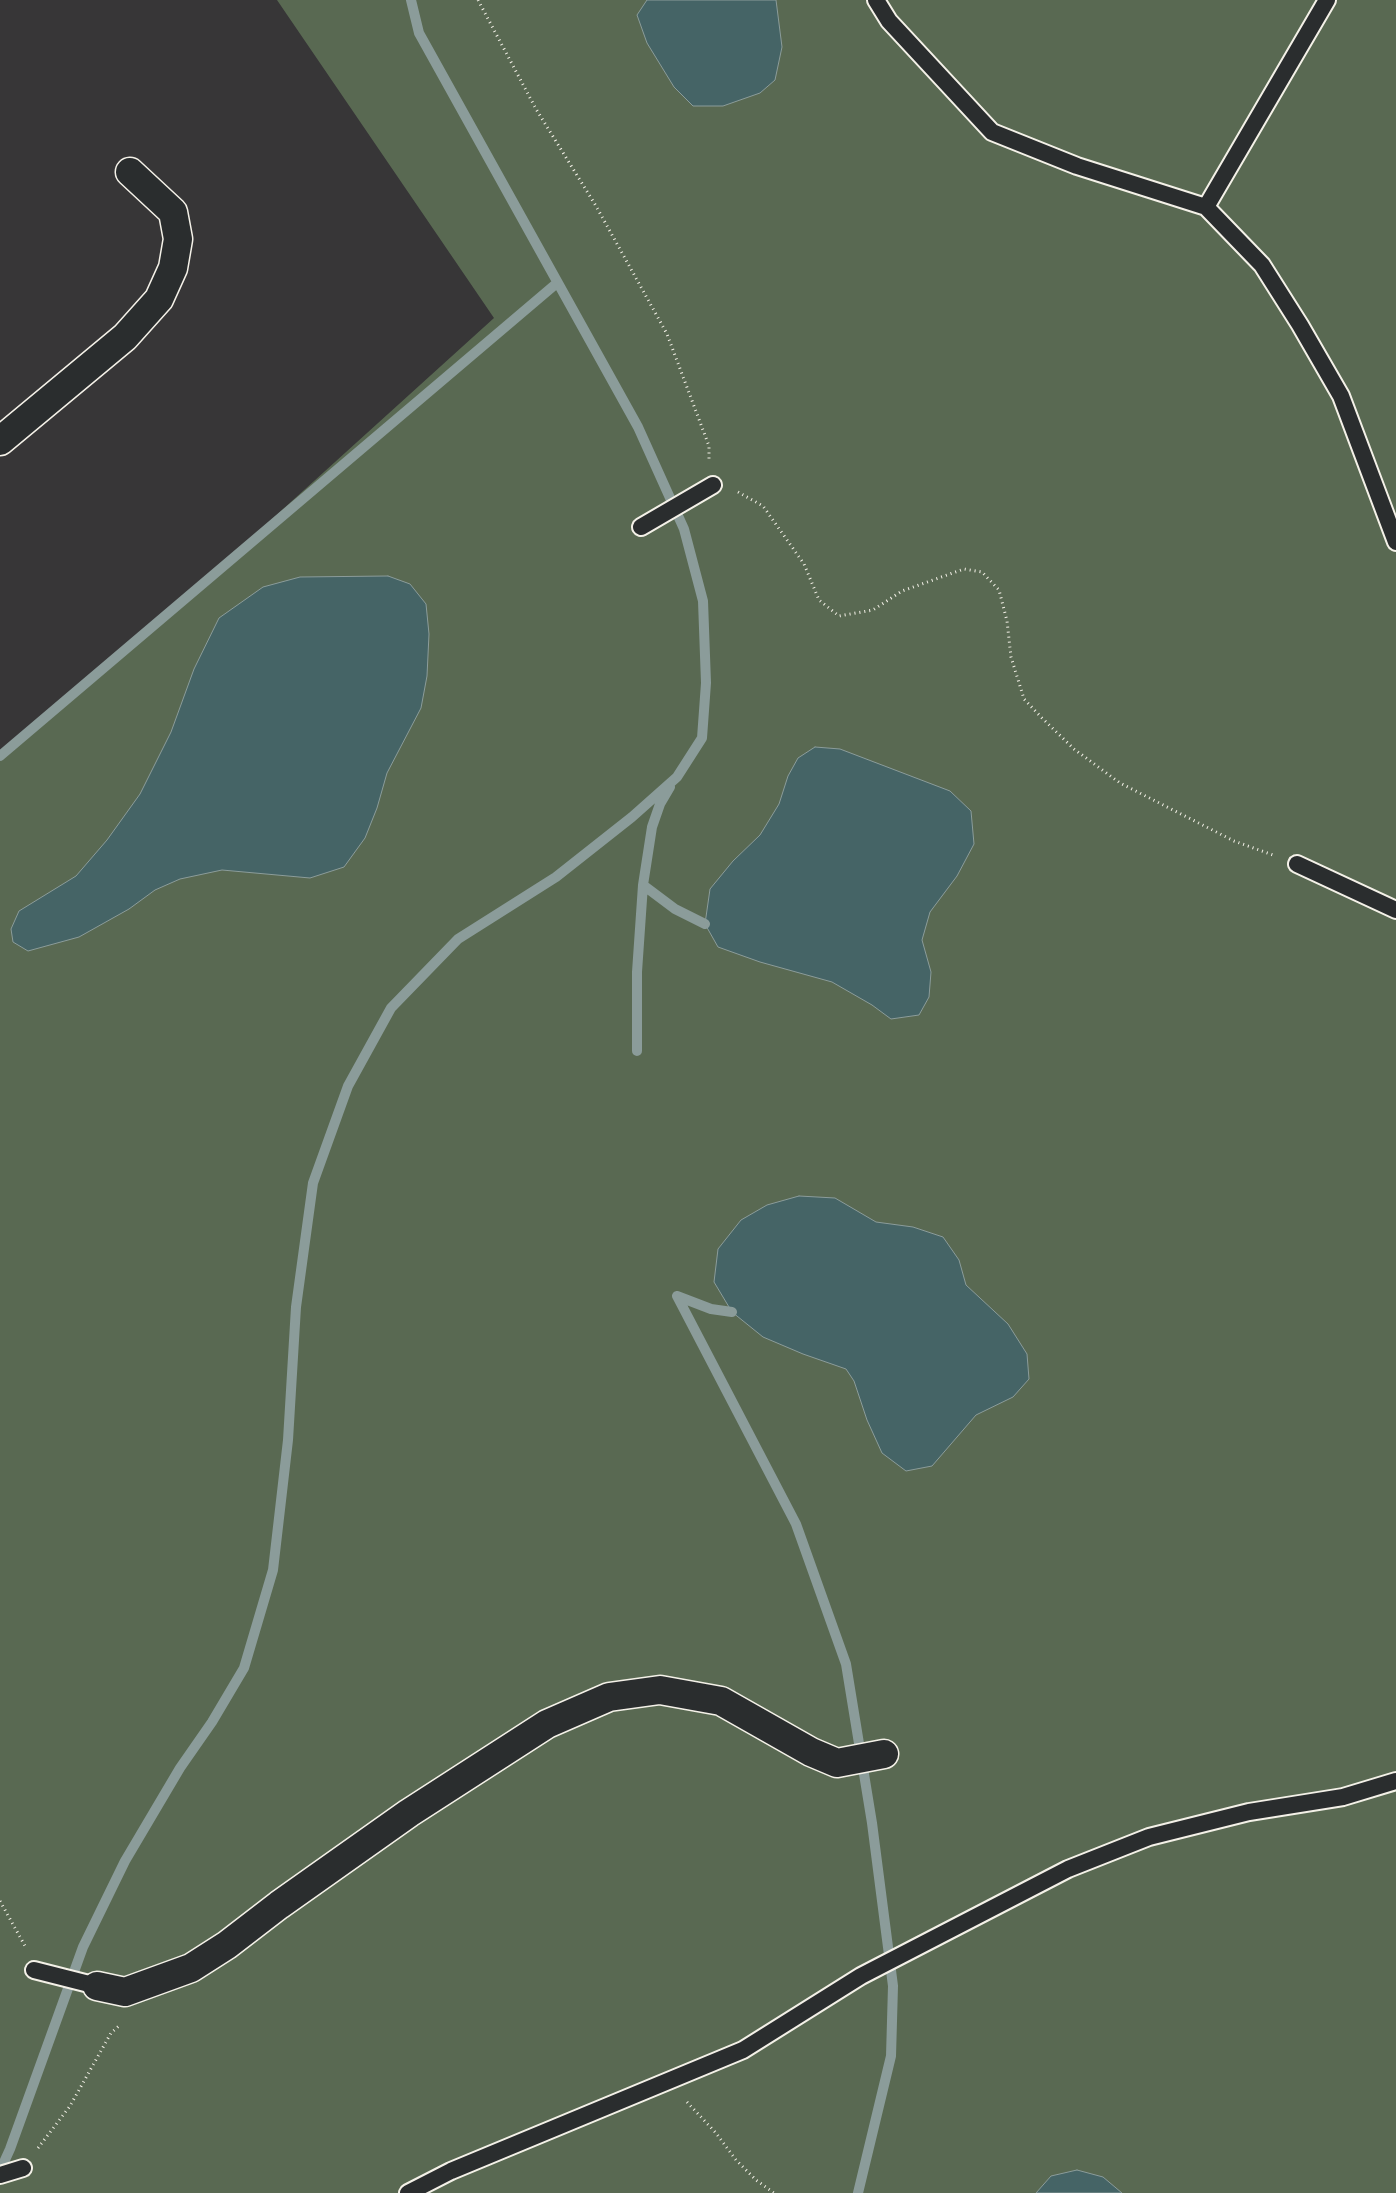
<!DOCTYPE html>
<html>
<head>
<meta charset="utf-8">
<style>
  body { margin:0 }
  canvas { display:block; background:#373637 }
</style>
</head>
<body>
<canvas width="1396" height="2193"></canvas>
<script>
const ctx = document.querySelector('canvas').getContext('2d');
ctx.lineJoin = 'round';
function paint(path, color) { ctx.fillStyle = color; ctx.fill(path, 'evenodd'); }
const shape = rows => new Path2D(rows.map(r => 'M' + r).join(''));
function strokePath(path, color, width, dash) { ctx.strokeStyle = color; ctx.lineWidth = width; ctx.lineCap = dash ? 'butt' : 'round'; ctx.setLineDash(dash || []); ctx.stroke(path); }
paint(shape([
  [277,0,1396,0,1396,2193,0,2193,0,756,123,654,494,318]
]), '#596952');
const water = shape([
  [647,0,776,0,782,47,775,80,760,93,723,106,693,106,674,87,647,43,637,15,647,0],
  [388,576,410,584,426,604,429,634,427,676,421,708,387,773,377,808,365,838,344,867,310,878,222,870,180,879,155,890,129,909,79,937,28,951,13,942,11,929,19,911,76,876,107,840,140,794,171,732,194,669,219,618,263,587,300,577,388,576],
  [815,747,840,749,950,791,971,811,974,844,957,876,930,912,922,940,931,972,929,997,919,1015,891,1019,872,1005,832,982,760,962,718,947,705,924,710,889,733,861,760,835,779,804,788,776,798,758,815,747],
  [799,1196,835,1198,876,1222,913,1227,943,1237,959,1260,966,1285,1008,1324,1027,1354,1029,1379,1013,1397,976,1415,932,1466,906,1471,882,1453,867,1420,854,1381,846,1369,803,1354,763,1337,732,1312,714,1282,718,1249,741,1220,767,1205,799,1196],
  [1077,2170,1103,2177,1122,2193,1036,2193,1051,2176,1077,2170]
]);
paint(water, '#456466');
strokePath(water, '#8b9c9a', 1);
strokePath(shape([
  [0,756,557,283],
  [643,885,675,909,705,924],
  [637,1051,637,972,643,885,652,827,660,804,670,787],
  [677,1296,796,1524,846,1664,872,1823,893,1986,891,2056,858,2193],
  [677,1296,711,1309,732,1312],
  [0,2171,10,2149,83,1947,125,1861,180,1768,212,1722,244,1668,273,1570,288,1440,296,1307,313,1183,348,1086,391,1008,458,939,556,877,632,817,677,777,702,738,706,683,703,601,684,529,638,427,419,33,411,0]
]), '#8b9c9a', 10);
const lane = shape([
  [876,0,889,21,992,132,1077,166,1206,207,1262,265,1300,325,1341,396,1396,542],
  [1206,207,1327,0],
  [641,527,713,485],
  [1297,864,1396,910],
  [34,1970,97,1986],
  [0,2175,23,2168],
  [408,2193,451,2171,743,2050,861,1976,1068,1869,1149,1837,1249,1812,1343,1797,1396,1781]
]);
const street = shape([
  [0,441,125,337,159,299,173,268,178,239,173,212,130,172],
  [97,1986,125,1992,191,1968,227,1945,279,1905,409,1813,547,1724,609,1697,660,1690,721,1701,811,1752,837,1763,884,1754]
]);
strokePath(lane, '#f4f1e8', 20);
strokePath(street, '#f4f1e8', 31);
strokePath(shape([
  [478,0,536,109,596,206,667,334,709,446,709,459],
  [738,492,763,506,804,564,819,600,839,616,873,610,902,591,964,569,982,572,999,590,1007,621,1011,657,1024,699,1042,718,1074,749,1120,783,1234,841,1273,855],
  [0,1901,25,1946],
  [687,2102,716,2133,736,2160,756,2180,774,2193],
  [38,2148,70,2106,111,2033,120,2025]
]), '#f4f1e8', 3, [1, 4]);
strokePath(lane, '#2a2d2e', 16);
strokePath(street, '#2a2d2e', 28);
</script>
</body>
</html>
